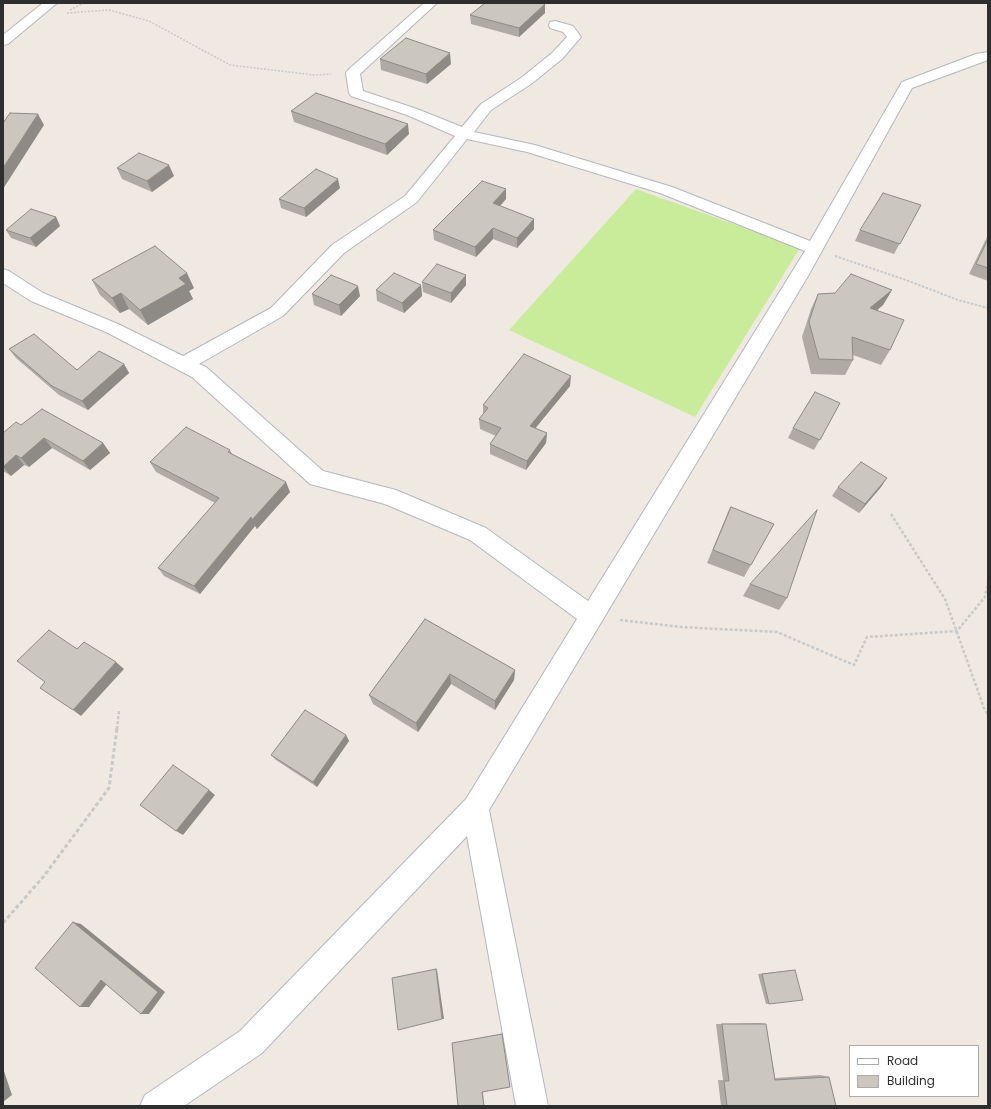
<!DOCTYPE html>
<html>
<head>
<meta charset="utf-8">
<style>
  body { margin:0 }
  #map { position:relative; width:991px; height:1109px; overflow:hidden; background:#efe9e1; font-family:Poppins,sans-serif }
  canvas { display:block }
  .frame { position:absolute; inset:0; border:4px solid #2e2e2e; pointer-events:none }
  .legend { position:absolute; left:849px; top:1045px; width:130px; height:52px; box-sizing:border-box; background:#fff; border:1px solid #ababab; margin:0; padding:5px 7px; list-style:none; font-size:12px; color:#2e2e2e }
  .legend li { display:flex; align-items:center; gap:8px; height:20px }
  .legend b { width:20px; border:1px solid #ababab }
</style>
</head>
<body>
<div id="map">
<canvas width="991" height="1109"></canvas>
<div class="frame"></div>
<ul class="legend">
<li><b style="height:5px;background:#fff"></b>Road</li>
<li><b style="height:11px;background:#cbc7bf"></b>Building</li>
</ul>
</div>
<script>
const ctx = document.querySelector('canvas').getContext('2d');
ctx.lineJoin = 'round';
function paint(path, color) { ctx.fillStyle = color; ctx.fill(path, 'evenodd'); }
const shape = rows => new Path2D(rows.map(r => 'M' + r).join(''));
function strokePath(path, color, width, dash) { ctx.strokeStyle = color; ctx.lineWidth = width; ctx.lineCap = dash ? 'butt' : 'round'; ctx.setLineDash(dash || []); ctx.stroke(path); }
paint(shape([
  [636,189,800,248,695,417,509,330]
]), '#c9ec9a');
const street = shape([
  [43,3,57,3,8,44,3,45,3,35,43,3],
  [424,3,437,3,360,74,363,91,417,109,462,127,481,104,521,78,552,53,567,37,563,32,550,28,549,25,550,22,555,21,573,26,581,37,562,59,531,84,491,110,474,132,535,145,672,187,810,241,902,82,976,54,988,52,988,60,912,88,808,276,489,810,548,1106,516,1106,467,836,262,1053,184,1106,140,1106,145,1095,240,1031,466,799,577,619,470,540,385,504,310,484,192,377,106,332,31,301,3,283,3,269,9,271,43,293,118,324,183,356,271,308,332,245,405,196,455,136,407,115,351,96,349,93,346,73,348,70,424,3],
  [467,139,527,152,660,193,805,251,588,601,486,528,396,490,323,471,206,367,199,364,283,316,344,253,417,202,467,139]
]);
strokePath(street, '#b4b7c1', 2);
strokePath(shape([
  [70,10,84,3],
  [67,13,109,10,149,21,230,65,314,75,331,74]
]), '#c9c9c9', 1.5, [2, 1.5]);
strokePath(shape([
  [835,256,906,280,958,300,988,308]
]), '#c9c9c9', 2, [2.5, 1.5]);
strokePath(shape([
  [891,514,945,599,984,708,988,715],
  [620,620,681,627,777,632,854,665,867,637,957,631,985,597,988,582],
  [117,729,119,711]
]), '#c9c9c9', 2.5, [3, 2]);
strokePath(shape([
  [3,923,44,876,109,788,117,728]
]), '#c9c9c9', 3, [4, 2.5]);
paint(street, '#fff');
paint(shape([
  [545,13,519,37,471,24,470,15],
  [380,59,451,64,427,84,381,70],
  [291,111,409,134,387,155,294,122],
  [117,168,174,176,152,192,122,179],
  [340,188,306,217,281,208,279,199],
  [506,199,500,206,534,219,534,229,517,248,493,239,476,257,434,240,433,230],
  [921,205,894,254,855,241,860,230],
  [56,217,60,226,36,247,11,238,6,230],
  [988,235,988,281,969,274],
  [92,280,194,288,189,291,193,299,148,325,129,309,120,313,100,295],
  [422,282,466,285,451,303,423,292],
  [421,285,422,296,404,313,377,301,376,290],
  [892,290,883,305,877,310,890,350,881,365,853,355,853,360,845,375,811,374,802,337,811,309,818,294],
  [312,294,360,296,341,316,314,305],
  [9,349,77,370,124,364,129,373,88,410,59,395,16,358],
  [570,386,535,428,547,433,546,443,526,470,490,454,490,444,496,436,480,429,479,419,483,414,483,405],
  [840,403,814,450,788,438,793,428],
  [21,425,103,443,110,453,90,470,52,448,29,467,24,465,11,476,3,471,3,433],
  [230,450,232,454,290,492,257,529,255,526,200,594,164,576,158,568,215,503,156,472,150,462],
  [887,478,881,487,859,513,832,496,838,487],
  [730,507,774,524,744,577,707,563],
  [750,584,787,598,779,610,743,596],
  [425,619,515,670,514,680,495,710,451,684,418,732,373,704,369,695],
  [346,735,349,741,317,787,276,760,271,755],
  [795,970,769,1004,766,1004,758,974],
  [759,1023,766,1024,775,1078,820,1075,829,1077,836,1106,721,1106,718,1080,723,1080,716,1024],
  [501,1034,510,1087,483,1091,484,1106,458,1106,452,1043,453,1043]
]), '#afaba4');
paint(shape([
  [545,4,545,13,519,37,519,28],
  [450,53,451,64,427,84,426,74],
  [38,114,44,125,3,189,3,168],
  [408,124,409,134,387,155,385,144],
  [169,165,174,176,152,192,147,181],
  [338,179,340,188,306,217,304,208],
  [506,189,506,199,493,214,493,203],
  [56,217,60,226,36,247,30,238],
  [534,219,534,229,517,248,517,238],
  [493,228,493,239,476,257,475,247],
  [187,273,194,288,189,291,193,299,148,325,140,310,179,278],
  [466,275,466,285,451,303,451,293],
  [421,285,422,296,404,313,402,303],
  [358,286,360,296,341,316,339,305],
  [892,290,883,305,862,323,870,308],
  [121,293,129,309,120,313,112,298],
  [124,364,129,373,88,410,82,401],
  [571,376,570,386,529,436,530,426],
  [547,433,546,443,526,470,527,461],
  [44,438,52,448,29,467,21,458],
  [103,443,110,453,90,470,83,461],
  [16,455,24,465,11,476,3,467],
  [887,478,881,487,859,513,865,504],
  [286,482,290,492,257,529,252,520],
  [251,517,255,526,200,594,194,586],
  [116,662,124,669,81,716,73,710],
  [515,670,514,680,495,710,495,701],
  [450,674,451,684,418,732,416,723],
  [346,735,349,741,317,787,313,782],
  [209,790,215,795,183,835,176,831],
  [73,922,81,924,165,992,149,1014,141,1014],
  [436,969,437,970,444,1019,442,1019],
  [101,980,109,981,89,1007,80,1007],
  [3,1068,12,1095,3,1102]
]), '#8e8b86');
const building = shape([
  [485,3,541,3,545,4,519,28,470,15,485,3],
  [406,38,450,53,426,74,380,59,406,38],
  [316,93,408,124,385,144,291,111,316,93],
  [10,113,38,114,3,168,3,123,10,113],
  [139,153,169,165,147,181,117,168,139,153],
  [316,169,338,179,304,208,279,199,316,169],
  [482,181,506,189,493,203,534,219,517,238,493,228,475,247,433,230,482,181],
  [883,193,921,205,900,244,860,230,883,193],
  [31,209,56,217,30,238,6,230,31,209],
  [988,239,988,268,976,264,988,239],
  [155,246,187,273,179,278,186,284,140,310,121,293,112,298,92,280,155,246],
  [437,264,466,275,451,293,422,282,437,264],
  [394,273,421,285,402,303,376,290,394,273],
  [851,274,892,290,870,308,904,320,890,350,852,337,853,360,819,359,809,322,818,294,835,293,851,274],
  [331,275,358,286,339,305,312,294,331,275],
  [34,334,77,370,99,351,124,364,82,401,52,386,9,349,34,334],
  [524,354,571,376,530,426,547,433,527,461,490,444,501,428,479,419,488,408,483,405,524,354],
  [815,392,840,403,820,440,793,428,815,392],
  [42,409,103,443,83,461,44,438,21,458,16,455,3,467,3,433,16,422,21,425,42,409],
  [186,427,230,450,228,452,286,482,252,520,251,517,194,586,158,568,219,498,150,462,186,427],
  [861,462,887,478,865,504,838,487,861,462],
  [731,507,774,524,751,565,713,550,731,507],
  [817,510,787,598,750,584,817,510],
  [425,619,515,670,495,701,450,674,416,723,369,695,425,619],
  [49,630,77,649,84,642,116,662,73,710,40,688,45,682,17,661,49,630],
  [305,710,346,735,313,782,271,755,305,710],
  [173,765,209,790,176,831,140,805,173,765],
  [73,922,158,992,141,1014,101,980,80,1007,35,968,73,922],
  [436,969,442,1019,398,1030,392,978,436,969],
  [795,970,803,1000,769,1004,762,974,795,970],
  [722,1024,766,1024,775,1080,829,1077,836,1106,727,1106,724,1081,729,1081,722,1024],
  [502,1034,510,1087,482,1092,484,1106,458,1106,452,1043,502,1034]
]);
paint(building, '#cbc7bf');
strokePath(building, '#8e8b86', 1);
</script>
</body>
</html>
